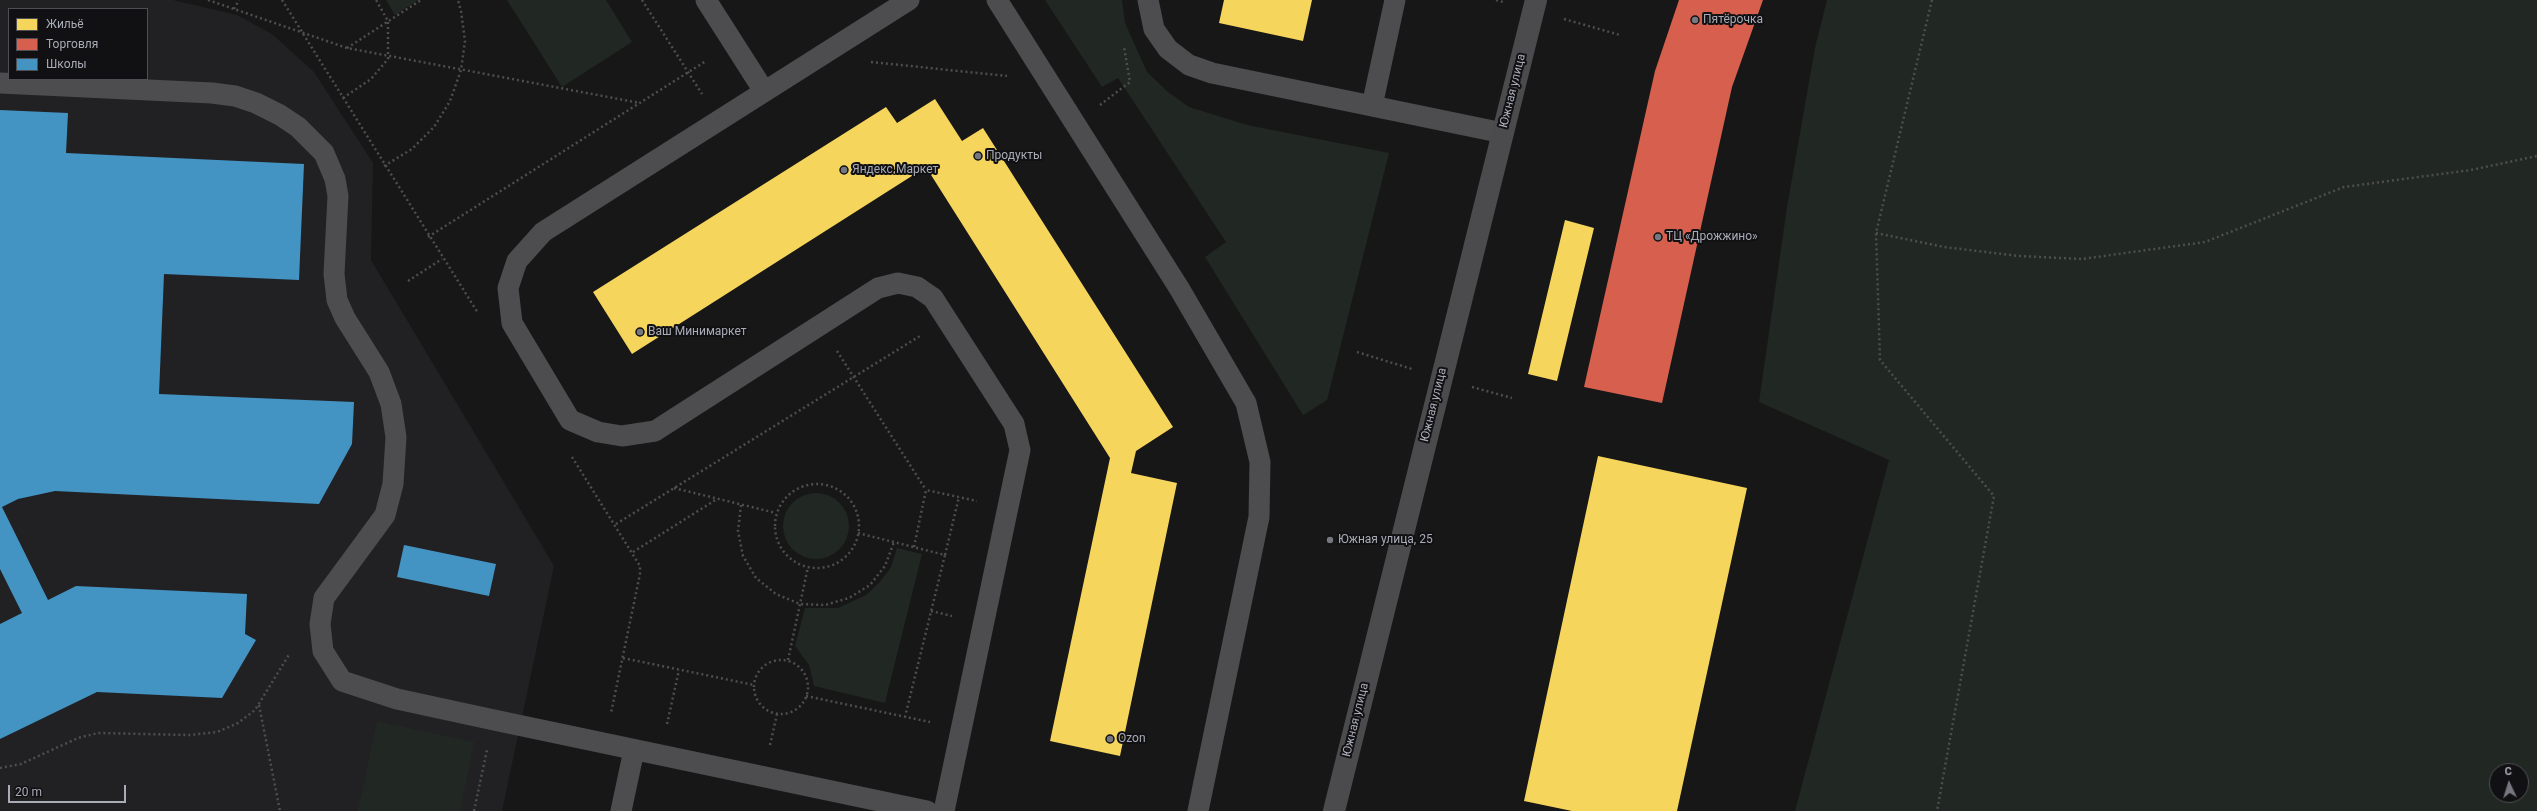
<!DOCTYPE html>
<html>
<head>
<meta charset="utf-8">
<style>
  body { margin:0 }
  #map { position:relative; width:2537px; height:811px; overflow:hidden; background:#171717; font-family:Roboto,sans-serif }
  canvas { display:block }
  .legend { position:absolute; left:8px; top:8px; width:140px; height:72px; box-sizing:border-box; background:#111113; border:1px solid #4e4f55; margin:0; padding:5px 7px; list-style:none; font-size:12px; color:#a9abb7 }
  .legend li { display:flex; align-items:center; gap:8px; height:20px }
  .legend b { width:20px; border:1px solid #4e4f55 }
  .north { position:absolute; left:2489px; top:763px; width:40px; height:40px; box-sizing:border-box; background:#111113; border:1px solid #4e4f55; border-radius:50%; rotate:356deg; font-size:11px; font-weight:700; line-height:16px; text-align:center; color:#a9abb7 }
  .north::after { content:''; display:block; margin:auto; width:14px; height:18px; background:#76777f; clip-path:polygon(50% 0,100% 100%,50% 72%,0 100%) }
  .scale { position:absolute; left:8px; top:785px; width:118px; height:18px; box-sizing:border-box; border:2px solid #a9abb7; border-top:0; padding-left:5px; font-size:12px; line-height:14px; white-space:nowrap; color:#a9abb7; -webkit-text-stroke:3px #111113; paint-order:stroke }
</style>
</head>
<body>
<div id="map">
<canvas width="2537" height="811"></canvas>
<ul class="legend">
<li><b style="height:11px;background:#f6d55c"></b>Жильё</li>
<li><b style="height:11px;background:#d6604d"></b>Торговля</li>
<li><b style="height:11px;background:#4393c3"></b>Школы</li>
</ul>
<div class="north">С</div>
<div class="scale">20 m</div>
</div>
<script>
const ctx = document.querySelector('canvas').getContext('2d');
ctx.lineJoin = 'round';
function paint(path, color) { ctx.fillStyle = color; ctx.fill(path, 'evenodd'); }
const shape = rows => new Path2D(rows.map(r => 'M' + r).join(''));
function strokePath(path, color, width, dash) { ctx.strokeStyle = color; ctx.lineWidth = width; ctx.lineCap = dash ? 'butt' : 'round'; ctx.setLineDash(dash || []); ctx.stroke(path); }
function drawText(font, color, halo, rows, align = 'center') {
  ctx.font = font + ' Roboto,sans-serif'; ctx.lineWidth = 4; ctx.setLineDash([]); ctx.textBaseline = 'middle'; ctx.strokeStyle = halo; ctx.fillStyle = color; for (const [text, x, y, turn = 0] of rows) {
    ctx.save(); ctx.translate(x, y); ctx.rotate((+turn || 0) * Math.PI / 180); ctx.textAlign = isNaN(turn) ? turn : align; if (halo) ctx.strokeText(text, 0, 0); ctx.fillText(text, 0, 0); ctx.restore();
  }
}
paint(shape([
  [0,0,173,0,237,15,272,34,314,72,373,163,371,260,554,566,502,811,0,811],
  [9,9,147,9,147,79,9,79]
]), '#212123');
paint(shape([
  [386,0,418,0,395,15],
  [507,0,606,0,632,42,562,87],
  [1045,0,1122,0,1125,23,1147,72,1168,92,1189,107,1247,125,1389,153,1327,400,1303,415,1205,257,1226,242,1118,78,1102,87],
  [1827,0,2537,0,2537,811,1795,811,1889,460,1759,402,1787,207,1815,48],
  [2497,771,2521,771,2521,795,2497,795],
  '783 526a33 33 0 1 1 66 0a33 33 0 1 1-66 0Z',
  [897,548,922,554,885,703,814,686,809,665,795,646,805,608,838,608,866,595,880,582,891,567],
  [377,721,474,742,460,811,358,811]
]), '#212722');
paint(shape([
  [1224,0,1312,0,1303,41,1219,23],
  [935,99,962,141,983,128,1173,427,1136,451,1131,473,1177,483,1120,756,1050,741,1110,458,926,167,632,354,593,292,886,107,897,123],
  [1565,220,1594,228,1557,381,1528,374],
  [1598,456,1747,488,1677,811,1572,811,1524,801]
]), '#f6d55c');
paint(shape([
  [1679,0,1763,0,1732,87,1662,403,1584,387,1655,71]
]), '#d6604d');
paint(shape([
  [0,110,68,113,66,153,304,164,299,280,164,274,159,394,354,402,352,444,319,504,55,491,18,499,2,507,48,600,76,586,247,594,245,634,256,640,222,698,97,692,0,739,0,624,22,613,0,569],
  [404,545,496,564,489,596,397,577]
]), '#4393c3');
strokePath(shape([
  [208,0,347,48,640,103],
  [282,0,478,313],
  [642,0,702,94],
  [1496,0,1503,2],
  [1932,0,1876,233,1880,360,1994,496,1937,811],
  [234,9,239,0],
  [1564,19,1620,35],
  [347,48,421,0],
  [871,62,1007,76],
  [343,98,371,79,388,59,388,21,376,0],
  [1100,105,1130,82,1124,47],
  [384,166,412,149,434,127,450,101,461,70,465,41,461,11,458,0],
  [1876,233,1944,247,2019,256,2082,259,2205,242,2344,187,2471,170,2537,156],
  [428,237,706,61],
  [408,281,442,259],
  [837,351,926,490],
  [1357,352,1412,369],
  [1472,387,1512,398],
  [572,457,640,566,640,574,611,713],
  '775 526a42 42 0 1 1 84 0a42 42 0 1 1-84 0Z',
  [674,488,776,513],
  [741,505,738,531,743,556,756,578,776,594,800,604,825,605,849,598,870,585,885,566,894,542],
  [616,524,920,336],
  [858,533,945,555,905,717],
  [914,547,926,490,977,501],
  [633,552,717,499],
  [945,555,959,497],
  [931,611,952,616],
  [623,658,754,685],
  [788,660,808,567],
  '754 687a27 27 0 1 1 54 0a27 27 0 1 1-54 0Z',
  [806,696,930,722],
  [259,705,280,811],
  [667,724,679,670],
  [770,745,777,714],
  [0,768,21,764,78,738,98,733,190,735,217,732,238,723,255,710,290,653],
  [474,811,487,750]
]), '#4e4e51', 2.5, [2, 3]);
strokePath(shape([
  [706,0,764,91],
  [909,0,543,232,517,261,508,288,512,323,570,420,598,432,622,436,655,431,878,288,898,283,917,287,933,298,1014,424,1020,450,944,811],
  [997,0,1179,288,1246,403,1260,462,1259,517,1198,811],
  [1148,0,1154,29,1168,49,1189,65,1212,73,1503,133],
  [0,83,212,93,235,96,256,103,280,115,298,127,324,153,335,179,338,196,334,274,337,300,345,318,379,372,391,404,396,437,393,484,385,515,324,598,320,624,323,651,342,681,397,699,494,720,927,811],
  [1372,106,1395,0],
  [621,811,634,750]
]), '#4d4d50', 21);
strokePath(shape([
  [1334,811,1536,0]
]), '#4b4b4e', 22);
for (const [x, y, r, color] of [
  [1695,20,4,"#76777f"],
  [978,156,4,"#76777f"],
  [844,170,4,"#76777f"],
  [1658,237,4,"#76777f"],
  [640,332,4,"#76777f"],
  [1330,540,4,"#76777f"],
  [1110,739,4,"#76777f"]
]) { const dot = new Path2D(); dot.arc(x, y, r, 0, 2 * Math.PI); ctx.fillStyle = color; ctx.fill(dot); strokePath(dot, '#111113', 1.5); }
drawText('12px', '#a9abb7', '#111113', [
  ["Пятёрочка",1703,20],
  ["Продукты",986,156],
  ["Яндекс.Маркет",852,170],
  ["ТЦ «Дрожжино»",1666,237],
  ["Ваш Минимаркет",648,332],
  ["Южная улица, 25",1338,540],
  ["Ozon",1118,739]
], 'left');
drawText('12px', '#a9abb7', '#111113', [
  ["Южная улица",1513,91,-76],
  ["Южная улица",1434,405,-76],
  ["Южная улица",1356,720,-76]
]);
</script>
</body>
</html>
